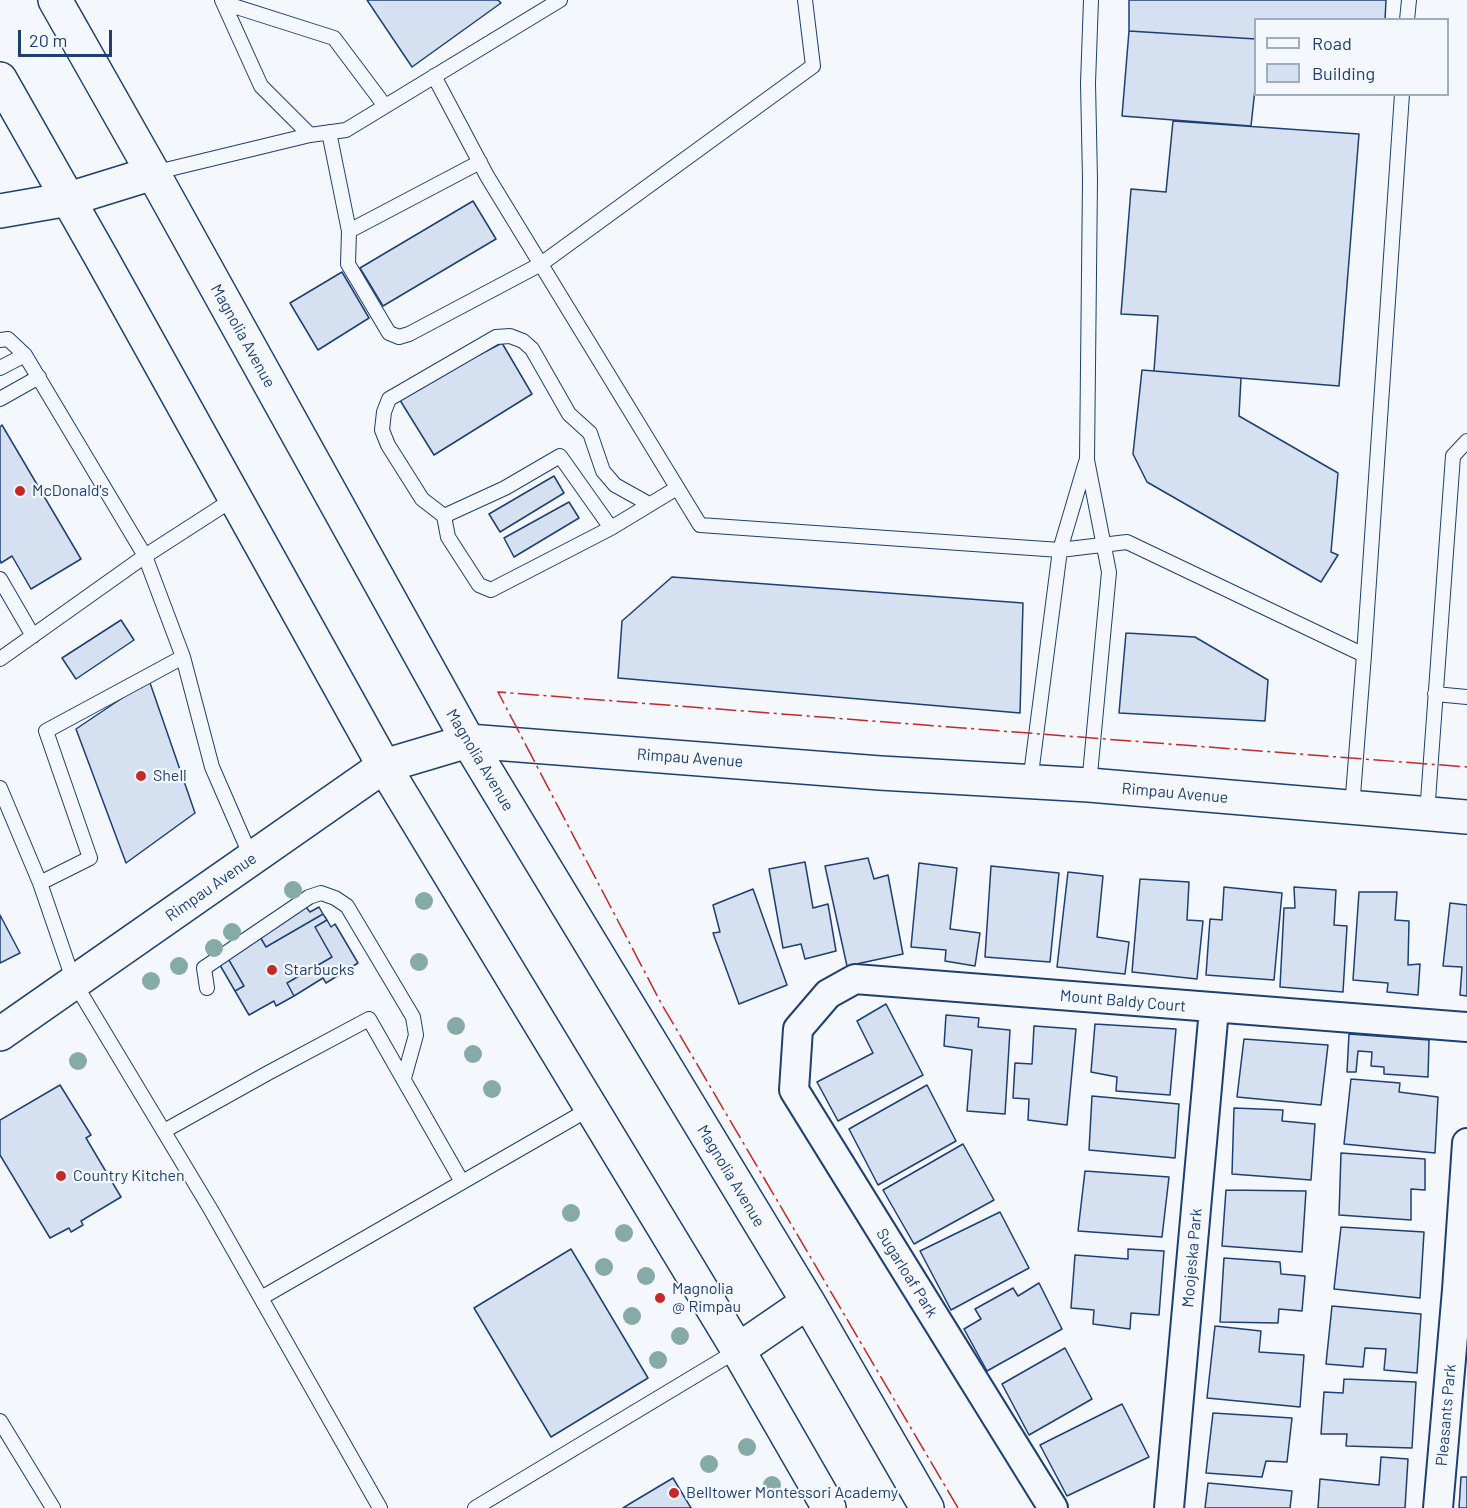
<!DOCTYPE html>
<html>
<head>
<meta charset="utf-8">
<style>
  body { margin:0 }
  #map { position:relative; width:1467px; height:1508px; overflow:hidden; background:#f4f7fb; font-family:Barlow,sans-serif }
  canvas { display:block }
  .legend { position:absolute; left:1254px; top:18px; width:195px; height:78px; box-sizing:border-box; background:#f4f7fb; border:2px solid #9eadc5; margin:0; padding:8px 10px; list-style:none; font-size:18px; color:#1d3f73 }
  .legend li { display:flex; align-items:center; gap:12px; height:30px }
  .legend b { width:30px; border:2px solid #9eadc5 }
  .scale { position:absolute; left:18px; top:30px; width:94px; height:27px; box-sizing:border-box; border:3px solid #1d3f73; border-top:0; padding-left:8px; font-size:18px; line-height:21px; white-space:nowrap; color:#1d3f73; -webkit-text-stroke:4px #f4f7fb; paint-order:stroke }
</style>
</head>
<body>
<div id="map">
<canvas width="1467" height="1508"></canvas>
<ul class="legend">
<li><b style="height:8px;background:#f4f7fb"></b>Road</li>
<li><b style="height:16px;background:#d5e0f0"></b>Building</li>
</ul>
<div class="scale">20 m</div>
</div>
<script>
const ctx = document.querySelector('canvas').getContext('2d');
ctx.lineJoin = 'round';
function paint(path, color) { ctx.fillStyle = color; ctx.fill(path, 'evenodd'); }
const shape = rows => new Path2D(rows.map(r => 'M' + r).join(''));
function strokePath(path, color, width, dash) { ctx.strokeStyle = color; ctx.lineWidth = width; ctx.lineCap = dash ? 'butt' : 'round'; ctx.setLineDash(dash || []); ctx.stroke(path); }
function drawText(font, color, halo, rows, align = 'center') {
  ctx.font = font + ' Barlow,sans-serif'; ctx.lineWidth = 4.5; ctx.setLineDash([]); ctx.textBaseline = 'middle'; ctx.strokeStyle = halo; ctx.fillStyle = color; for (const [text, x, y, turn = 0] of rows) {
    ctx.save(); ctx.translate(x, y); ctx.rotate((+turn || 0) * Math.PI / 180); ctx.textAlign = isNaN(turn) ? turn : align; if (halo) ctx.strokeText(text, 0, 0); ctx.fillText(text, 0, 0); ctx.restore();
  }
}
const building = shape([
  [367,0,498,0,501,3,412,67,367,0],
  [1129,0,1386,0,1385,20,1256,20,1256,39,1129,31,1129,0],
  [1129,31,1256,39,1256,80,1251,126,1122,116,1129,31],
  [1173,121,1359,134,1339,386,1154,371,1158,316,1121,314,1131,189,1166,192,1173,121],
  [473,201,496,239,383,306,360,268,473,201],
  [342,272,369,318,318,350,290,303,342,272],
  [502,343,532,394,434,455,398,397,502,343],
  [1142,370,1241,378,1239,416,1338,473,1331,552,1338,555,1321,582,1147,482,1133,454,1142,370],
  [2,425,81,559,31,589,12,556,1,563,0,560,0,427,2,425],
  [554,476,564,493,500,532,489,514,554,476],
  [569,502,579,518,514,557,504,538,569,502],
  [672,577,1023,603,1020,713,618,678,622,621,672,577],
  [121,620,134,640,76,679,62,658,121,620],
  [1126,633,1195,637,1268,680,1265,721,1119,713,1126,633],
  [149,680,195,813,126,863,76,729,149,680],
  [868,858,874,879,888,875,903,954,847,966,825,866,868,858],
  [805,862,813,908,828,904,836,951,805,959,801,944,783,948,769,869,805,862],
  [919,863,957,868,950,929,980,933,975,966,945,961,946,950,911,947,919,863],
  [991,866,1059,873,1050,962,985,957,991,866],
  [1068,872,1103,876,1097,937,1129,942,1125,974,1057,967,1068,872],
  [1140,879,1189,882,1187,920,1203,921,1197,979,1132,972,1140,879],
  [1224,887,1282,893,1274,980,1206,975,1210,919,1222,920,1224,887],
  [1294,887,1336,890,1334,925,1347,926,1343,992,1280,987,1284,908,1295,908,1294,887],
  [753,889,787,985,739,1004,713,933,720,932,713,905,753,889],
  [1359,892,1397,892,1395,920,1409,921,1408,965,1420,964,1418,995,1387,992,1388,983,1353,980,1359,892],
  [1450,903,1467,905,1467,996,1460,995,1462,967,1443,966,1450,903],
  [306,907,310,912,319,907,323,914,266,947,259,935,306,907],
  [323,914,327,920,315,927,332,957,287,983,294,996,276,1006,274,1001,249,1015,235,991,244,986,226,955,259,935,266,947,323,914],
  [0,915,20,953,0,963,0,915],
  [327,920,331,927,335,924,358,963,326,983,323,978,294,996,287,983,332,957,315,927,327,920],
  [226,955,244,986,235,991,217,960,226,955],
  [886,1004,923,1075,838,1121,817,1082,873,1053,857,1021,886,1004],
  [946,1015,979,1018,978,1027,1010,1030,1005,1114,967,1111,972,1050,944,1046,946,1015],
  [1095,1024,1176,1029,1170,1095,1116,1091,1117,1077,1091,1072,1095,1024],
  [1034,1026,1076,1029,1067,1125,1028,1120,1029,1099,1013,1098,1015,1063,1032,1064,1034,1026],
  [1349,1034,1429,1040,1428,1077,1384,1074,1384,1067,1371,1066,1372,1052,1358,1051,1356,1072,1347,1072,1349,1034],
  [1244,1039,1328,1045,1321,1105,1237,1097,1244,1039],
  [1351,1079,1400,1083,1399,1092,1438,1097,1435,1153,1344,1144,1351,1079],
  [60,1085,91,1135,86,1138,121,1197,81,1221,83,1225,71,1232,69,1228,50,1238,0,1155,0,1120,60,1085],
  [927,1085,956,1141,878,1185,849,1129,927,1085],
  [1092,1096,1179,1104,1175,1158,1089,1150,1092,1096],
  [1234,1108,1283,1110,1282,1121,1315,1124,1311,1180,1232,1174,1234,1108],
  [963,1144,994,1200,914,1244,883,1190,963,1144],
  [1341,1153,1425,1159,1425,1190,1411,1189,1411,1220,1339,1215,1341,1153],
  [1085,1171,1169,1177,1162,1237,1078,1231,1085,1171],
  [1226,1190,1306,1191,1302,1252,1222,1246,1226,1190],
  [1000,1212,1029,1268,951,1310,920,1251,1000,1212],
  [1341,1227,1424,1232,1420,1298,1334,1289,1341,1227],
  [571,1249,648,1378,551,1437,474,1308,571,1249],
  [1128,1249,1164,1251,1159,1315,1131,1313,1130,1329,1093,1324,1094,1310,1071,1308,1075,1255,1128,1259,1128,1249],
  [1224,1258,1280,1262,1281,1274,1305,1276,1302,1311,1279,1309,1278,1323,1220,1322,1224,1258],
  [1039,1283,1062,1329,987,1371,964,1329,981,1319,975,1309,1013,1288,1018,1296,1039,1283],
  [1332,1306,1421,1314,1417,1373,1384,1370,1386,1349,1365,1348,1363,1367,1326,1364,1332,1306],
  [1215,1326,1261,1331,1259,1352,1304,1355,1300,1407,1207,1398,1215,1326],
  [1065,1348,1092,1399,1029,1435,1002,1384,1065,1348],
  [1344,1379,1416,1382,1412,1448,1346,1446,1347,1434,1321,1434,1324,1392,1343,1393,1344,1379],
  [1122,1404,1149,1457,1067,1496,1040,1445,1122,1404],
  [1213,1413,1292,1418,1287,1462,1266,1461,1262,1477,1206,1473,1213,1413],
  [1381,1457,1408,1459,1405,1508,1318,1508,1320,1479,1379,1485,1381,1457],
  [1461,1477,1467,1477,1467,1508,1459,1508,1461,1477],
  [673,1478,691,1508,623,1508,631,1503,673,1478],
  [1208,1483,1292,1491,1290,1508,1205,1508,1208,1483]
]);
paint(building, '#d5e0f0');
strokePath(building, '#1d3f73', 1.5);
const lane = shape([
  [222,0,261,86,310,135],
  [224,3,334,38,385,106],
  [1407,20,1409,0],
  [434,76,487,176,700,525,1060,550,1127,542,1364,655,1352,808],
  [329,132,349,231,480,162],
  [153,173,310,135,346,130,560,0],
  [349,231,348,264,389,333,399,337,409,334,541,264,813,66,805,0],
  [0,340,8,339,25,355,145,556,183,657,212,767,252,859],
  [0,368,25,355],
  [0,399,39,377],
  [444,516,422,499,388,445,382,430,384,412,389,399,496,337,510,336,523,341,532,349,569,414,590,433,603,471,615,485,649,504],
  [611,528,560,456,505,488,444,516,448,537,479,585,491,590,611,528,677,488],
  [0,579,33,636],
  [1364,655,1402,94],
  [0,659,145,556,235,498],
  [1435,694,1467,697],
  [1030,782,1060,550,1086,462],
  [1089,785,1109,572,1087,460,1090,180,1088,83,1091,0],
  [0,788,40,883,74,982,211,1210,380,1508],
  [1427,814,1453,456,1467,441],
  [40,883,90,858,46,731,183,657],
  [207,988,204,968,309,897,321,893,335,898,347,906,413,1017,416,1035,404,1078],
  [164,1131,268,1073,369,1019,462,1182],
  [261,1298,591,1108],
  [0,1421,53,1508],
  [475,1508,738,1350]
]);
const street = shape([
  [1053,1508,794,1090,798,1029,828,994,855,979,1467,1027],
  [1169,1508,1214,1009],
  [1438,1508,1457,1290,1467,1143]
]);
const secondary = shape([
  [0,211,69,199,153,173],
  [0,1034,384,766,468,741,880,773,1089,785,1467,817]
]);
const primary = shape([
  [55,0,153,173,468,741,808,1302,927,1508],
  [0,79,101,257,384,766,738,1350,829,1508],
  [738,1350,808,1302]
]);
strokePath(lane, '#1d3f73', 16);
strokePath(street, '#1d3f73', 32);
strokePath(secondary, '#1d3f73', 36);
strokePath(primary, '#1d3f73', 36);
strokePath(lane, '#f4f7fb', 14);
strokePath(street, '#f4f7fb', 28);
strokePath(secondary, '#f4f7fb', 33);
strokePath(primary, '#f4f7fb', 33);
strokePath(shape([
  [958,1508,661,1003,498,692,1467,767]
]), '#c62828', 1.5, [21, 4.5, 3, 4.5]);
ctx.fillStyle = '#86aba6';
for (const [x, y] of [
  [293,890],
  [424,901],
  [232,932],
  [214,948],
  [419,962],
  [179,966],
  [151,981],
  [456,1026],
  [473,1054],
  [78,1061],
  [492,1089],
  [571,1213],
  [624,1233],
  [604,1267],
  [646,1276],
  [632,1316],
  [680,1336],
  [658,1360],
  [747,1447],
  [709,1464],
  [772,1485]
]) { ctx.beginPath(); ctx.arc(x, y, 9, 0, 2 * Math.PI); ctx.fill(); }
for (const [x, y, r, color] of [
  [20,491,6,"#c62828"],
  [141,776,6,"#c62828"],
  [272,970,6,"#c62828"],
  [61,1176,6,"#c62828"],
  [660,1298,6,"#c62828"],
  [674,1493,6,"#c62828"]
]) { const dot = new Path2D(); dot.arc(x, y, r, 0, 2 * Math.PI); ctx.fillStyle = color; ctx.fill(dot); strokePath(dot, '#f4f7fb', 2); }
drawText('16px', '#1d3f73', '#f4f7fb', [
  ["Magnolia Avenue",243,336,61],
  ["Rimpau Avenue",690,758,4],
  ["Magnolia Avenue",480,760,59],
  ["Rimpau Avenue",1175,793,5],
  ["Rimpau Avenue",211,887,-35],
  ["Mount Baldy Court",1123,1001,5],
  ["Magnolia Avenue",731,1176,59],
  ["Moojeska Park",1192,1258,-85],
  ["Sugarloaf Park",907,1273,58],
  ["Pleasants Park",1446,1415,-85]
]);
drawText('16px', '#1d3f73', '#f4f7fb', [
  ["McDonald's",32,491],
  ["Shell",153,776],
  ["Starbucks",284,970],
  ["Country Kitchen",73,1176],
  ["Magnolia",672,1289],
  ["@ Rimpau",672,1307],
  ["Belltower Montessori Academy",686,1493]
], 'left');
</script>
</body>
</html>
